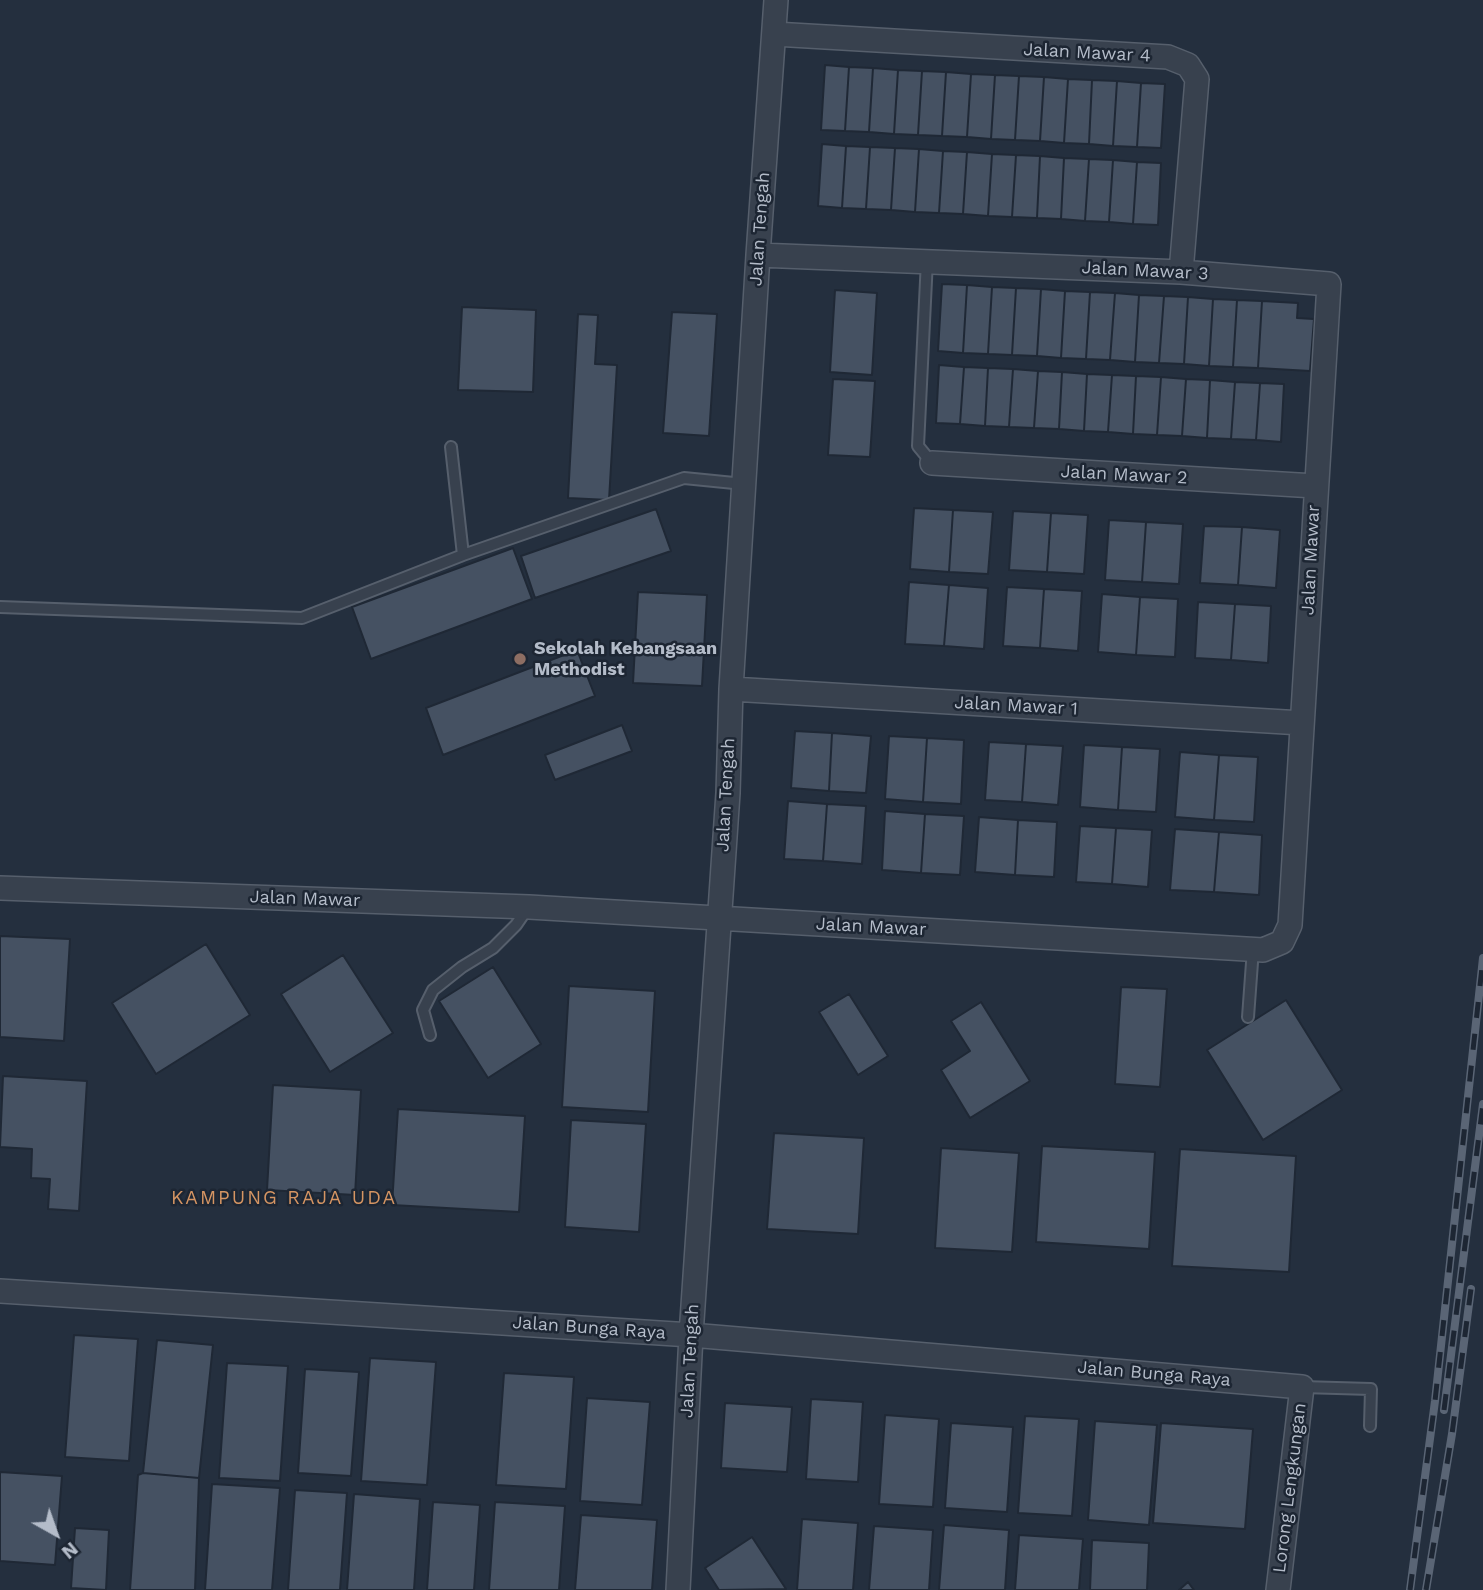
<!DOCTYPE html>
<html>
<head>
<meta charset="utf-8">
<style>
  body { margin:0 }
  #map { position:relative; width:1483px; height:1590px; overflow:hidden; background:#242f3e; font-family:"Work Sans",sans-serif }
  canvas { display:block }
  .north { position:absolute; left:21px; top:1499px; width:70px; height:70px; -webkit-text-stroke:5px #1d2633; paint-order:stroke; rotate:140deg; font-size:19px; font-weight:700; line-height:28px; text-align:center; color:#b4bcc9 }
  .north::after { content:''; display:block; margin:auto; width:24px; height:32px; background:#b4bcc9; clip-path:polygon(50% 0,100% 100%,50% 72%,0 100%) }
</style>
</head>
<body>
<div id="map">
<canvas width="1483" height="1590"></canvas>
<div class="north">N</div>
</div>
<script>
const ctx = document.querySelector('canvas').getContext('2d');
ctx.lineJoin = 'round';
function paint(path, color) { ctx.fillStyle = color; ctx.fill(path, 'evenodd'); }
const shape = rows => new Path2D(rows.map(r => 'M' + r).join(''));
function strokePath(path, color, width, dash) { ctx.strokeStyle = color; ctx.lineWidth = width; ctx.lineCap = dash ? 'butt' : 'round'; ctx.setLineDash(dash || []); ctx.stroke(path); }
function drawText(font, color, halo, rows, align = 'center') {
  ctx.font = font + ' "Work Sans",sans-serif'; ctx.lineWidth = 5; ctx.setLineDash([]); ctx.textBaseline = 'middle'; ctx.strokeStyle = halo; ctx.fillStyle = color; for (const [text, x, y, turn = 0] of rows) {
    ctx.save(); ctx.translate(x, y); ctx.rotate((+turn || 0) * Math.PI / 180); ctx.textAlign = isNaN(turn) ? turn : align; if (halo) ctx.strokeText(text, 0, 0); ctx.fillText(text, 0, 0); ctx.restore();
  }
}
const building = shape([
  [825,65,849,67,845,131,821,130,825,65],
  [849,67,873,68,869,132,845,131,849,67],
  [873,68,898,70,894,134,869,132,873,68],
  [898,70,922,71,918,135,894,134,898,70],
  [922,71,946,72,942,136,918,135,922,71],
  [946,72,971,74,967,137,942,136,946,72],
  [971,74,995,75,991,139,967,137,971,74],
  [995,75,1019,76,1015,140,991,139,995,75],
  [1019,76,1044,77,1040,141,1015,140,1019,76],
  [1044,77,1068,79,1064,143,1040,141,1044,77],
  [1068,79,1092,80,1089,144,1064,143,1068,79],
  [1092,80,1117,81,1113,146,1089,144,1092,80],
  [1117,81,1141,83,1137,147,1113,146,1117,81],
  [1141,83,1165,84,1161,148,1137,147,1141,83],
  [822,144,846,146,842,208,818,206,822,144],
  [846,146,870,147,866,209,842,208,846,146],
  [870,147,895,148,891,210,866,209,870,147],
  [895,148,919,149,915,212,891,210,895,148],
  [919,149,943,151,939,213,915,212,919,149],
  [943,151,967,152,963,214,939,213,943,151],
  [967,152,992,154,988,216,963,214,967,152],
  [992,154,1016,155,1012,217,988,216,992,154],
  [1016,155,1040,156,1037,218,1012,217,1016,155],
  [1040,156,1064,158,1061,219,1037,218,1040,156],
  [1064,158,1089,159,1085,221,1061,219,1064,158],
  [1089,159,1113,160,1109,222,1085,221,1089,159],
  [1113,160,1137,162,1133,224,1109,222,1113,160],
  [1137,162,1161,163,1158,225,1133,224,1137,162],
  [942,284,967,285,963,353,938,351,942,284],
  [967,285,992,287,988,354,963,353,967,285],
  [992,287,1016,288,1012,355,988,354,992,287],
  [1016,288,1041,289,1037,356,1012,355,1016,288],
  [1041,289,1065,291,1061,358,1037,356,1041,289],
  [835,290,877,293,872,375,830,372,835,290],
  [1065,291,1090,292,1086,359,1061,358,1065,291],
  [1090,292,1115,293,1110,360,1086,359,1090,292],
  [1115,293,1139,295,1135,362,1110,360,1115,293],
  [1139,295,1164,296,1159,363,1135,362,1139,295],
  [1164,296,1188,297,1184,364,1159,363,1164,296],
  [1188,297,1213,299,1209,366,1184,364,1188,297],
  [1213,299,1237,300,1233,367,1209,366,1213,299],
  [1237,300,1262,301,1258,368,1233,367,1237,300],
  [1262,301,1298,303,1297,318,1314,319,1310,371,1258,368,1262,301],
  [462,307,536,310,533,392,458,390,462,307],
  [672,312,717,314,709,436,663,433,672,312],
  [578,314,598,315,595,364,617,365,609,500,568,498,578,314],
  [939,365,964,367,960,424,936,423,939,365],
  [964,367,988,368,985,426,960,424,964,367],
  [988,368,1013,369,1009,427,985,426,988,368],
  [1013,369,1038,371,1034,428,1009,427,1013,369],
  [1038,371,1062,372,1059,429,1034,428,1038,371],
  [1062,372,1087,374,1084,431,1059,429,1062,372],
  [1087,374,1112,375,1108,432,1084,431,1087,374],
  [1112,375,1136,376,1133,434,1108,432,1112,375],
  [1136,376,1161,377,1157,435,1133,434,1136,376],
  [1161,377,1186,379,1182,436,1157,435,1161,377],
  [833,379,875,381,870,457,828,455,833,379],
  [1186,379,1210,380,1207,438,1182,436,1186,379],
  [1210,380,1235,382,1231,439,1207,438,1210,380],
  [1235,382,1260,383,1256,440,1231,439,1235,382],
  [1260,383,1284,384,1281,442,1256,440,1260,383],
  [914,508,953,510,949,572,910,569,914,508],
  [656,509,671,551,535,598,521,556,656,509],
  [953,510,993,512,988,574,949,572,953,510],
  [1013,511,1051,513,1047,572,1009,570,1013,511],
  [1051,513,1088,515,1084,574,1047,572,1051,513],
  [1109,520,1146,522,1142,582,1105,580,1109,520],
  [1146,522,1183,524,1179,584,1142,582,1146,522],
  [1204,526,1242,527,1238,585,1200,583,1204,526],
  [1242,527,1280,530,1276,588,1238,585,1242,527],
  [513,548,532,599,371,659,352,607,513,548],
  [909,582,949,585,944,646,905,644,909,582],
  [949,585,988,588,984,649,944,646,949,585],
  [1007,587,1044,589,1040,648,1003,646,1007,587],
  [1044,589,1082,591,1078,651,1040,648,1044,589],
  [638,592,707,595,702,686,633,683,638,592],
  [1102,594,1140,597,1136,655,1098,652,1102,594],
  [1140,597,1178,599,1175,657,1136,655,1140,597],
  [1198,602,1235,604,1231,660,1195,658,1198,602],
  [1235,604,1271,606,1268,663,1231,660,1235,604],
  [577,650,595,696,443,755,426,708,577,650],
  [622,725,632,751,555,780,545,755,622,725],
  [795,731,832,733,829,791,791,788,795,731],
  [832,733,871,736,866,793,829,791,832,733],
  [889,736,927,738,923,802,885,799,889,736],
  [927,738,964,740,961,804,923,802,927,738],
  [989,742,1026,744,1022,802,985,800,989,742],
  [1026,744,1063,746,1058,805,1022,802,1026,744],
  [1084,745,1122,747,1118,810,1080,807,1084,745],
  [1122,747,1160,749,1156,812,1118,810,1122,747],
  [1180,752,1219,755,1214,820,1175,817,1180,752],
  [1219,755,1258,757,1254,822,1214,820,1219,755],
  [788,801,827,804,823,861,784,859,788,801],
  [827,804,866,806,862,864,823,861,827,804],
  [885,811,925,814,921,873,882,870,885,811],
  [925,814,964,816,960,875,921,873,925,814],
  [979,817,1018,820,1015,875,975,872,979,817],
  [1018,820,1057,822,1054,877,1015,875,1018,820],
  [1080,826,1116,828,1112,884,1076,882,1080,826],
  [1116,828,1152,830,1148,887,1112,884,1116,828],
  [1175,829,1219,832,1214,892,1170,890,1175,829],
  [1219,832,1262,835,1259,895,1214,892,1219,832],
  [0,936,70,939,64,1041,0,1037,0,936],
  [206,944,250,1015,156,1074,112,1003,206,944],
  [343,955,393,1033,330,1072,281,994,343,955],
  [493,967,541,1044,488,1078,439,1001,493,967],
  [569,986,655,991,648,1112,562,1107,569,986],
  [1121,987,1167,989,1160,1087,1115,1084,1121,987],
  [849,994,888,1056,858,1075,819,1012,849,994],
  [1286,1000,1342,1090,1263,1140,1207,1050,1286,1000],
  [981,1002,1030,1081,970,1118,941,1070,970,1051,951,1021,981,1002],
  [3,1076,87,1081,79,1211,48,1209,50,1179,31,1178,32,1149,0,1147,3,1076],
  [273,1085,361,1090,355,1195,267,1190,273,1085],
  [398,1109,525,1116,519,1212,392,1205,398,1109],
  [571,1120,646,1124,639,1232,565,1227,571,1120],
  [774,1133,864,1138,858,1234,767,1229,774,1133],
  [1042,1146,1155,1152,1149,1249,1036,1242,1042,1146],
  [941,1148,1019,1153,1012,1252,935,1248,941,1148],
  [1180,1149,1296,1156,1289,1272,1172,1266,1180,1149],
  [74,1335,138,1339,129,1461,65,1457,74,1335],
  [157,1340,213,1345,199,1478,143,1473,157,1340],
  [370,1358,436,1362,427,1485,361,1481,370,1358],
  [227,1363,288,1366,280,1481,219,1478,227,1363],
  [305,1369,359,1372,351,1476,298,1473,305,1369],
  [504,1373,574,1377,566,1489,496,1485,504,1373],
  [587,1398,650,1402,642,1505,580,1501,587,1398],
  [811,1399,863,1402,858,1482,806,1479,811,1399],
  [725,1403,792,1407,787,1472,721,1468,725,1403],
  [885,1415,939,1419,933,1507,879,1504,885,1415],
  [1025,1416,1079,1419,1072,1516,1018,1513,1025,1416],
  [1095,1421,1157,1425,1149,1525,1088,1520,1095,1421],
  [951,1423,1013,1427,1007,1512,945,1508,951,1423],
  [1161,1423,1253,1429,1245,1529,1153,1523,1161,1423],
  [0,1472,62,1476,55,1565,0,1561,0,1472],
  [143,1473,199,1478,195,1590,130,1590,138,1475,143,1473],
  [212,1484,280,1488,272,1590,205,1590,212,1484],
  [295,1490,347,1493,340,1590,288,1590,295,1490],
  [354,1494,420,1499,414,1590,347,1590,354,1494],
  [433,1502,480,1505,474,1590,427,1590,433,1502],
  [495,1502,565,1506,559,1590,489,1590,495,1502],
  [581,1515,657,1520,652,1590,575,1590,581,1515],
  [802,1519,858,1523,853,1590,797,1590,802,1519],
  [944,1525,1009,1530,1005,1590,939,1590,944,1525],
  [874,1526,933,1530,929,1590,869,1590,874,1526],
  [75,1528,109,1530,106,1590,71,1588,75,1528],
  [1019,1535,1083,1539,1079,1590,1015,1590,1019,1535],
  [752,1537,786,1589,719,1590,705,1568,752,1537],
  [1092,1540,1149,1543,1147,1590,1090,1590,1092,1540],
  [1188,1582,1194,1590,1179,1590,1188,1582]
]);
paint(building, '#455162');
strokePath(building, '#1f2835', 2);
const lane = shape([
  [927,260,918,446,932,463],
  [451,447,463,555],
  [0,607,302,618,463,555,684,478,744,484],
  [1248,1017,1253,949],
  [430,1035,423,1010,433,990,462,967,493,948,516,925,527,909],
  [1302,1387,1371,1389,1370,1426]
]);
const street = shape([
  [774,34,1168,57,1188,65,1197,79,1181,272],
  [932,463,1315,486],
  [731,689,1302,723],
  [0,888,529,907,1263,950,1282,942,1290,925,1329,284,1181,272,758,255],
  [0,1291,691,1335,1302,1387,1278,1590],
  [678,1590,691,1335,728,793,731,689,758,255,776,0]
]);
strokePath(lane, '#565f6c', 14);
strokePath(street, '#565f6c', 26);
strokePath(lane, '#38414e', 10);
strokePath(street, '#38414e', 23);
const rail = shape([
  [1444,1410,1483,1104],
  [1410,1590,1435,1401,1483,958],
  [1426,1590,1452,1434,1471,1289]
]);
strokePath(rail, '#5a6575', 8);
strokePath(rail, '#1d2633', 5, [16]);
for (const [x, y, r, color] of [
  [520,659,7,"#8d6e63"]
]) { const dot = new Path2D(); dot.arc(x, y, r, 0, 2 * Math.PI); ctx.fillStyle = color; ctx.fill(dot); strokePath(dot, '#1d2633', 2.5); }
drawText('18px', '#b4bcc9', '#1d2633', [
  ["Jalan Mawar 4",1087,53,3],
  ["Jalan Tengah",760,229,-86],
  ["Jalan Mawar 3",1145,271,3],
  ["Jalan Mawar 2",1124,475,3],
  ["Jalan Mawar",1311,560,-87],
  ["Jalan Mawar 1",1016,706,3],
  ["Jalan Tengah",726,795,-87],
  ["Jalan Mawar",305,899,2],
  ["Jalan Mawar",871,927,3],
  ["Jalan Bunga Raya",589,1328,4],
  ["Jalan Tengah",690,1361,-87],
  ["Jalan Bunga Raya",1154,1374,5],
  ["Lorong Lengkungan",1290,1488,-83]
]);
drawText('bold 18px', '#b4bcc9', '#1d2633', [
  ["Sekolah Kebangsaan",534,649],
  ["Methodist",534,670]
], 'left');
ctx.letterSpacing = '2px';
drawText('19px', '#d59563', '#1d2633', [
  ["KAMPUNG RAJA UDA",284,1198]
]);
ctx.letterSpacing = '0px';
</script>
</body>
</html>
